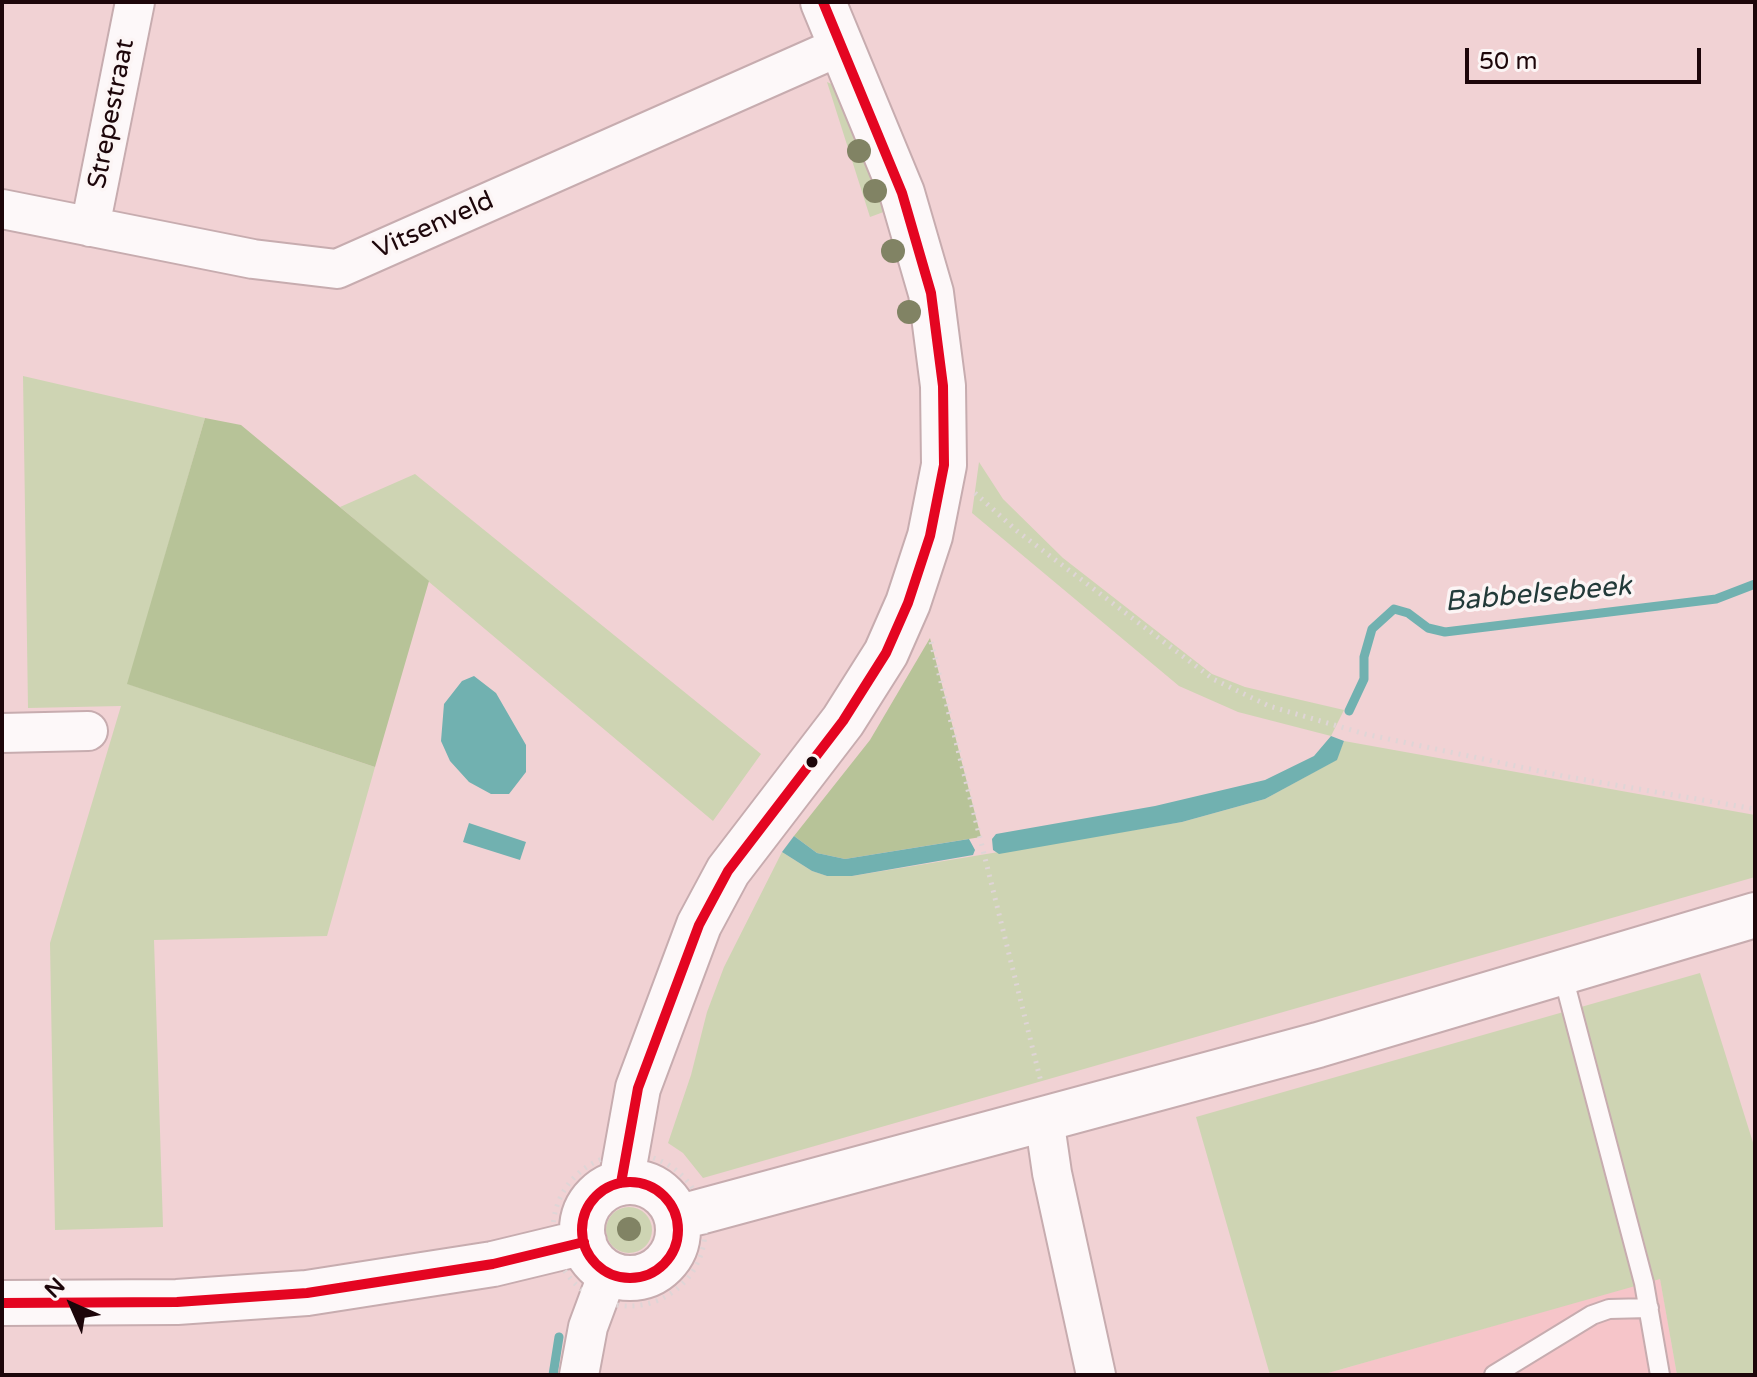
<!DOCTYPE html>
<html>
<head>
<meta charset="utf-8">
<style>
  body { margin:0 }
  #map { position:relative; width:1757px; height:1377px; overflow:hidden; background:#f1d2d4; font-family:"Varela Round",sans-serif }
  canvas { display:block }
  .frame { position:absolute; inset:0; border:4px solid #1d060a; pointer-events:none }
  .north { position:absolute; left:32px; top:1265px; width:80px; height:80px; -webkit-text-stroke:6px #fcf5f5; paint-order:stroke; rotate:315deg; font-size:22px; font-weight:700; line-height:32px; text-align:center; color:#1d060a }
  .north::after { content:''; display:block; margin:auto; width:28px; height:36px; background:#1d060a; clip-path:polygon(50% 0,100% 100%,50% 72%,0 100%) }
  .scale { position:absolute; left:1465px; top:48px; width:236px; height:36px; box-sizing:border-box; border:4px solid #1d060a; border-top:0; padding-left:10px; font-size:24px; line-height:28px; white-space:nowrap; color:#1d060a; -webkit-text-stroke:6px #fcf5f5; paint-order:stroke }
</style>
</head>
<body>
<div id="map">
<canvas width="1757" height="1377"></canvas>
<div class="frame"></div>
<div class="north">N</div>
<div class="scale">50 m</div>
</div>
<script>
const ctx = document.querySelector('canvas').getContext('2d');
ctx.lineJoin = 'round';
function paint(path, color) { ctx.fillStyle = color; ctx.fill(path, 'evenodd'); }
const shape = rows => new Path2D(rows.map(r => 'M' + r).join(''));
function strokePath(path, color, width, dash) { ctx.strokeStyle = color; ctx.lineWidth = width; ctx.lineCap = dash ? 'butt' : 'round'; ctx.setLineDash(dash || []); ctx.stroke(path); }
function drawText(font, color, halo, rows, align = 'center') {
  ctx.font = font + ' "Varela Round",sans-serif'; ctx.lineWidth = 7; ctx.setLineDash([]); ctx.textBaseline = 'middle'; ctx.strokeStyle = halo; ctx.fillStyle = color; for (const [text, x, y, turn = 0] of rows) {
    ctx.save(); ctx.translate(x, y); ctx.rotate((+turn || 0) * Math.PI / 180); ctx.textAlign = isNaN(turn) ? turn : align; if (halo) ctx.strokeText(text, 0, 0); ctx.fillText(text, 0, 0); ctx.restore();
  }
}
paint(shape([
  [1660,1278,1677,1375,1321,1375]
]), '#f6c5c9');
paint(shape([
  [827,82,836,86,889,210,870,217],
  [23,376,205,418,128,684,375,767,327,936,154,940,163,1227,55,1230,50,943,121,706,28,708],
  [979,462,1003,499,1063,558,1212,674,1245,687,1344,710,1331,736,1238,712,1179,686,972,513],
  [415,474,761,754,713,821,340,507],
  [1344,741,1755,815,1755,877,703,1178,683,1153,668,1143,691,1075,707,1012,724,967,782,852,812,871,827,876,852,876,1182,822,1265,799,1336,760],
  [1700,973,1755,1149,1755,1375,1677,1375,1660,1279,1321,1375,1270,1375,1196,1117],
  '606 1230a23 23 0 1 1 46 0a23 23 0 1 1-46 0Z'
]), '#ced4b3');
paint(shape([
  [205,418,241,425,429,581,375,767,127,684],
  [930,638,981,837,845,859,817,853,794,836,870,740]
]), '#b7c398');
paint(shape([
  [474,676,496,693,526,745,526,772,509,794,491,794,469,782,450,761,441,741,444,704,462,681],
  [1331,736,1344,741,1337,760,1265,799,1182,822,999,854,993,850,992,839,996,834,1155,806,1265,780,1314,756],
  [469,823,526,842,520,860,463,842],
  [794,836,817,853,845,859,969,839,975,850,973,855,852,876,827,876,812,871,782,852]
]), '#71b1b0');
strokePath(shape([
  [1349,711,1364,679,1364,657,1372,629,1394,609,1408,613,1428,628,1445,632,1716,599,1755,584],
  [553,1375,559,1337]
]), '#71b1b0', 9);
const lane = shape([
  [1562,972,1644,1283,1660,1375],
  [1494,1375,1592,1315,1609,1309,1649,1308]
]);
const street = shape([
  [2,209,253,259,337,269,843,45],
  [90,227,135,2],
  [2,733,88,731],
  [1044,1118,1052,1173,1096,1375],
  [579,1375,588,1327,608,1273]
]);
const secondary = shape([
  '582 1230a48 48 0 1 1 96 0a48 48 0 1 1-96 0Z',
  [621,1183,638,1088,699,925,728,871,843,721,886,653,908,603,930,536,944,465,943,386,931,293,902,193,823,2],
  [677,1218,1318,1045,1755,915],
  [2,1303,177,1302,307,1293,493,1264,584,1242]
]);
strokePath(lane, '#c7acaf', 22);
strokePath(street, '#c7acaf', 42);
strokePath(secondary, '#c7acaf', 48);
strokePath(shape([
  [975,493,1017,531,1213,679,1269,706,1365,734,1563,776,1755,809],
  [931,642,1041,1082],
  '553 1230a76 76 0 1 1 152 0a76 76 0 1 1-152 0Z'
]), '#dfd5d6', 5, [2, 6]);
strokePath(lane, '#fdf8f9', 18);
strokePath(street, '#fdf8f9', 38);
strokePath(secondary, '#fdf8f9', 44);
strokePath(shape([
  '582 1230a48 48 0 1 1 96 0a48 48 0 1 1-96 0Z',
  [621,1183,638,1088,699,925,728,871,843,721,886,653,908,603,930,536,944,465,943,386,931,293,902,193,823,2],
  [2,1303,177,1302,307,1293,493,1264,584,1242]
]), '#e40521', 10);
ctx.fillStyle = '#818364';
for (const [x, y] of [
  [859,151],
  [875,191],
  [893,251],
  [909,312],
  [629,1229]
]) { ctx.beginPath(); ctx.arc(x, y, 12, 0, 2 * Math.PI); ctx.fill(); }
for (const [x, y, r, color] of [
  [812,762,7,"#1d060a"]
]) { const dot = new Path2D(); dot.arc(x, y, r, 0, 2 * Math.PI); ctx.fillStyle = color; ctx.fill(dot); strokePath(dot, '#fcf5f5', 3); }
drawText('26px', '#1d060a', '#fcf5f5', [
  ["Strepestraat",112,114,-79],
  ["Vitsenveld",434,226,-24]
]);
drawText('italic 28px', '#223a39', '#fcf5f5', [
  ["Babbelsebeek",1538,595,-5]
]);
</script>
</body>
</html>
